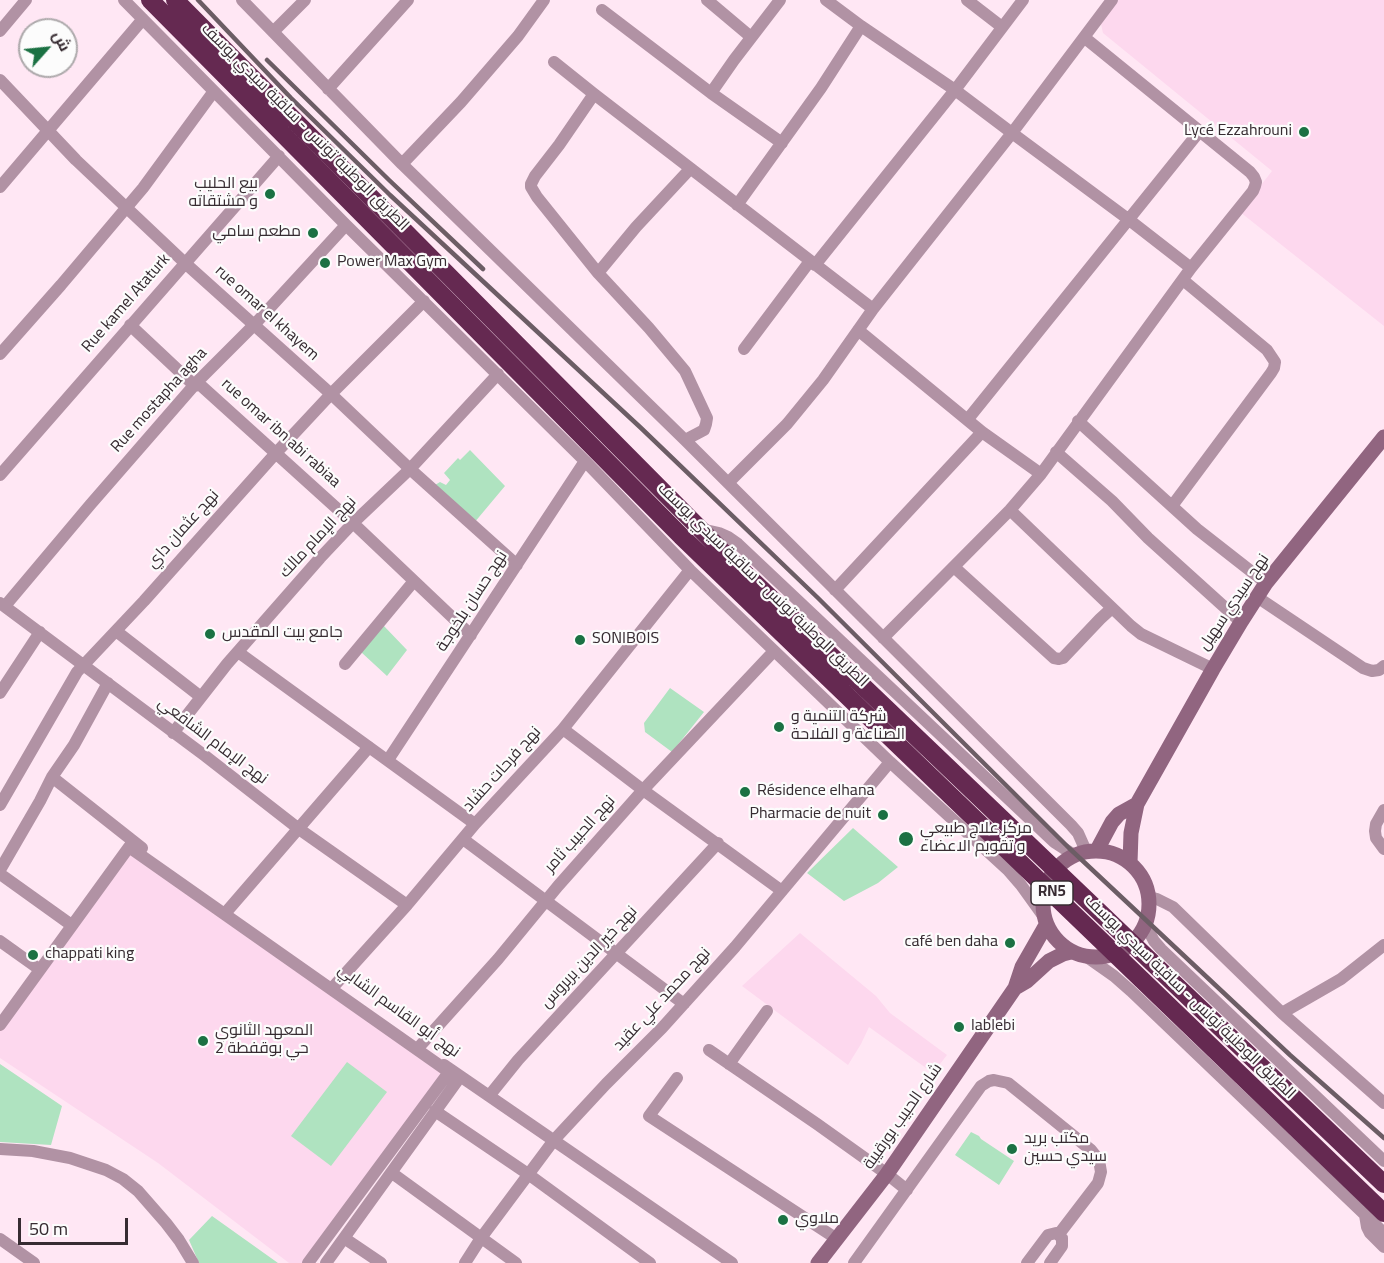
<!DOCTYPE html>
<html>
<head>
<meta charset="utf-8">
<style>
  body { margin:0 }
  #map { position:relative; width:1384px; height:1263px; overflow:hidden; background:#ffe7f4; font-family:Georgia,Cairo,serif }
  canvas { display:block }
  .north { position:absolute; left:18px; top:18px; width:60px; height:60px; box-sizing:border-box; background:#fcfcfc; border:2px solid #ada9ab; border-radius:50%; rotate:63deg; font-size:16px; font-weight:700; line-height:24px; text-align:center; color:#372c32 }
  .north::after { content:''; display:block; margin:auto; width:21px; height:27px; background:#1b7143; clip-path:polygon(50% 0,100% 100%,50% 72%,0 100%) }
  .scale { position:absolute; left:18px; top:1218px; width:110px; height:27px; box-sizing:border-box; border:3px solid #372c32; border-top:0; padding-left:8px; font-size:18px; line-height:21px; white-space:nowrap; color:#372c32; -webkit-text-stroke:4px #fcfcfc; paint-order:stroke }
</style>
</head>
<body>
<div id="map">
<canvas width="1384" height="1263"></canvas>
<div class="north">ش</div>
<div class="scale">50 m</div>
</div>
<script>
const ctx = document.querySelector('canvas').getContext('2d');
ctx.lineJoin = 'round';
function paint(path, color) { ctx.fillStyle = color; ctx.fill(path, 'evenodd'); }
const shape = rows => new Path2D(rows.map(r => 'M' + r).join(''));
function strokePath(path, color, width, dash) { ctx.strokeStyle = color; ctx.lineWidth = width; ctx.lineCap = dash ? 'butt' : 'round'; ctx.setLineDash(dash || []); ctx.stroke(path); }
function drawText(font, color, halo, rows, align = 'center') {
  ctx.font = font + ' Georgia,Cairo,serif'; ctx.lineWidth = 4.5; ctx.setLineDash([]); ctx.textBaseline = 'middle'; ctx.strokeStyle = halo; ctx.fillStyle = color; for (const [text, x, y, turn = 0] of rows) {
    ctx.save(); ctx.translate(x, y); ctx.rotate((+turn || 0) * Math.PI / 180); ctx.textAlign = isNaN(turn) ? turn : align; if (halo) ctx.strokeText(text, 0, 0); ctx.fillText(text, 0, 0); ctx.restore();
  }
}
paint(shape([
  [1117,0,1384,0,1384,326,1240,212,1272,171,1103,33,1101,24],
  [129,847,449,1072,308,1263,289,1263,158,1163,0,1058,0,1025],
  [800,933,876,996,890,1013,947,1055,933,1073,869,1027,861,1044,848,1065,742,986]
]), '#fdd8ee');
paint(shape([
  [470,450,505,486,474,523,435,485,440,482,446,485,450,480,444,473,458,458,460,460],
  [383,625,407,650,387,676,361,652],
  [670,688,704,712,672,752,645,732,644,723],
  [853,828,898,867,878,883,844,901,807,873],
  [347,1062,387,1092,331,1166,291,1136],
  [0,1064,62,1106,51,1145,0,1142],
  [971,1132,979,1136,981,1139,1014,1161,999,1185,955,1155],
  [212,1216,278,1263,199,1263,189,1240]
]), '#afe3c0');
strokePath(shape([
  [124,0,346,225,585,461,690,570,890,762,1008,870,1021,885,1044,917],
  [242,0,402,164,685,440,1071,825,1078,833,1086,851],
  [707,0,751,37],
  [826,0,861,26,955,90,1012,133,1128,219,1191,268],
  [967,0,1002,27],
  [602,10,711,93,782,143],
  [0,31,26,0],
  [273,32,305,0],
  [554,62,594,94,873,309],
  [0,80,76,160,185,263,331,394,410,469,517,565],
  [328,89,408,0],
  [711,93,734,60,780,0],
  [594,94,559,145,535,176,531,184,531,187,537,197,598,273,649,328,685,371,707,418,706,424,704,430,685,440],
  [402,164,461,102,518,36,544,0],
  [0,187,143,19],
  [737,205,821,88,861,26],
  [815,265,955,90,1023,0],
  [598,273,636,227,690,169],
  [130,325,195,386],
  [858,330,982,432,1041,474],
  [744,349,810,261],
  [0,354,61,285,143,188,214,91],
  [197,382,353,523,471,635],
  [968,419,1199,132],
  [1078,421,1197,529,1266,583],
  [1056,452,1112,501,1148,538,1241,622],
  [0,475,279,156],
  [728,483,787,424,823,380,873,309,1012,133,1112,0],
  [1172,506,1271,373,1274,368,1275,362,1267,350,1183,280],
  [1010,510,1131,626,1141,634,1213,669],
  [701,529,719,533,728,537,738,544,1054,842,1074,855],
  [954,567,1054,658,1059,659,1063,658,1100,619,1112,608],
  [835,590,982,432],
  [1257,597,1363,668,1372,671,1379,670,1384,666],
  [0,603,204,755,299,829,407,905],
  [5,606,90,505,197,382,254,325,346,225],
  [116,631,201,697],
  [883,638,1010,510,1041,474,1191,268,1253,191,1255,186,1256,182,1254,177,1250,172,1085,38],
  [238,652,475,824],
  [345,664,414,581],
  [0,693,40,632],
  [563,729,643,790,782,891],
  [173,733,227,664,320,558,353,523,410,469,498,374],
  [388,760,585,461],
  [52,777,142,848],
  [0,805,77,672,144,601,276,453,331,394,424,301],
  [1384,810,1376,824,1375,831,1376,838,1384,849],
  [463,839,684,1004],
  [0,870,40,801,52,777,74,745,108,683],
  [0,874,70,924],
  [1149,897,1157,899,1173,907,1282,1013,1384,1103],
  [228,910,369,747],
  [1145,924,1154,941,1161,949,1384,1161],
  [0,941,39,969],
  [1087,957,1114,976,1131,991,1384,1233],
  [334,986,407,905,475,824,563,729,690,570],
  [1282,1013,1341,979,1384,945],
  [0,1025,129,847,449,1072,308,1263],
  [419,1047,498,959,558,886,643,790,774,651],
  [709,1050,817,1124,887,1174,907,1190],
  [729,1064,767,1011],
  [444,1065,732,1263],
  [677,1078,649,1116,837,1239],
  [489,1096,518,1060,718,843],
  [435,1111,528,1174,650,1263],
  [0,1149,33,1151,70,1158,106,1170,123,1179,138,1191,166,1223,179,1240,193,1263],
  [392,1173,516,1263],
  [1365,1215,1367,1227,1370,1233,1384,1247],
  [344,1238,381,1263],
  [0,1239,34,1263],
  [326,1263,460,1077],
  [465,1263,481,1238,554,1140,606,1084,662,1028,735,947,890,762],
  [854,1263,981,1086,989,1081,994,1080,1008,1083,1091,1150,1099,1160,1101,1172,1098,1183,1059,1234],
  [1027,1263,1048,1235,1056,1233,1062,1238,1062,1246,1050,1263]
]), '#b192a4', 12);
strokePath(shape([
  [1097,850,1112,822,1119,814,1137,804],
  '1043 904a53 53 0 1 1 106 0a53 53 0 1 1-106 0Z',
  [1130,863,1131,833,1137,804,1213,669,1241,622,1266,583,1384,437],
  [1015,988,1027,981,1049,961,1063,954,1071,952],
  [818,1263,887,1174,1015,988,1022,967,1046,925]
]), '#916580', 15);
strokePath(shape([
  [150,0,681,536,1384,1213],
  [175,0,732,561,1384,1184]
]), '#652951', 18);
strokePath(shape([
  [198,0,291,98,390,195,641,428,818,598,1069,848,1290,1055,1384,1138],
  [267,60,389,180,483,269]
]), '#6c5d65', 4.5);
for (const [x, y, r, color] of [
  [1304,132,6,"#1b7143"],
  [270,194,6,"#1b7143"],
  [313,233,6,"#1b7143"],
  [325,263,6,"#1b7143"],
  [210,634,6,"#1b7143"],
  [580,640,6,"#1b7143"],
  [779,727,6,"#1b7143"],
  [745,792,6,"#1b7143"],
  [883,815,6,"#1b7143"],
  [906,839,8,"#1b7143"],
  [1010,943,6,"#1b7143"],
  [33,955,6,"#1b7143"],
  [959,1027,6,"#1b7143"],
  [203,1041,6,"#1b7143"],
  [1012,1149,6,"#1b7143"],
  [783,1220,6,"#1b7143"]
]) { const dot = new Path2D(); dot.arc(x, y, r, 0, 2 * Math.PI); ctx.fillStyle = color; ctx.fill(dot); strokePath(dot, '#fcfcfc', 2); }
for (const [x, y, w] of [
  [1052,893,42]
]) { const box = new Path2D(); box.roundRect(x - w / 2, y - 12, w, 24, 4.5); ctx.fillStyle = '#fcfcfc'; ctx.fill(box); strokePath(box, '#372c32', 1.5); }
drawText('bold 15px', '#372c32', null, [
  ["RN5",1052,893]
]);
drawText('16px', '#372c32', '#fcfcfc', [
  ["الطريق الوطنية تونس - ساقية سيدي يوسف",304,128,45],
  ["Rue kamel Ataturk",127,304,-49],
  ["rue omar el khayem",266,314,42],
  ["Rue mostapha agha",160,401,-48],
  ["rue omar ibn abi rabiaa",280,434,42],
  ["نهج عثمان داي",184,530,-48],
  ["نهج الإمام مالك",319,538,-47],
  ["الطريق الوطنية تونس - ساقية سيدي يوسف",762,586,44],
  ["نهج حسان بلخوجة",473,602,-57],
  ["نهج سيدي سهيل",1235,603,-56],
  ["نهج الإمام الشافعي",212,742,37],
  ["نهج فرحات حشاد",503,770,-48],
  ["نهج الحبيب ثامر",581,835,-48],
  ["نهج خير الدين بربروس",590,958,-47],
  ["الطريق الوطنية تونس - ساقية سيدي يوسف",1189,998,44],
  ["نهج محمد علي عقيد",663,1000,-47],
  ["نهج أبو القاسم الشابي",398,1012,36],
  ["شارع الحبيب بورقيبة",904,1117,-55]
]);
drawText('16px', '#372c32', '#fcfcfc', [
  ["Lycé Ezzahrouni",1292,132,"right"],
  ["بيع الحليب",258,185,"right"],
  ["و مشتقاته",258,203,"right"],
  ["مطعم سامي",301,233,"right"],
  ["Power Max Gym",337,263],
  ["جامع بيت المقدس",222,634],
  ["SONIBOIS",592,640],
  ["شركة التنمية و",791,718],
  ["الصناعة و الفلاحة",791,736],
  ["Résidence elhana",757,792],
  ["Pharmacie de nuit",871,815,"right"],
  ["مركز علاج طبيعي",920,830],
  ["و تقويم الاعضاء",920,848],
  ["café ben daha",998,943,"right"],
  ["chappati king",45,955],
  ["lablebi",971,1027],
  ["المعهد الثانوي",215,1032],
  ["حي بوقفطة 2",215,1050],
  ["مكتب بريد",1024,1140],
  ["سيدي حسين",1024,1158],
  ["ملاوي",795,1220]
], 'left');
</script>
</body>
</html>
